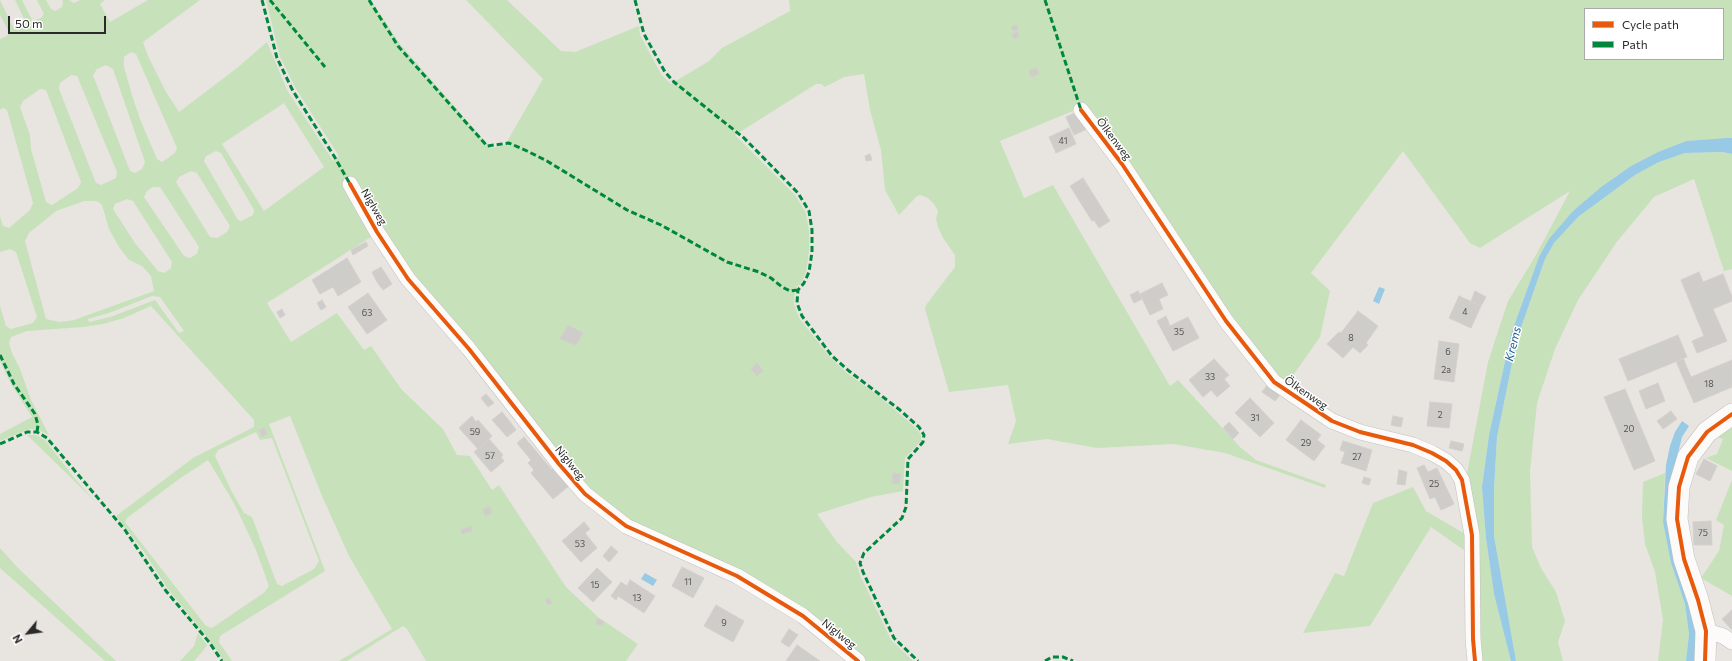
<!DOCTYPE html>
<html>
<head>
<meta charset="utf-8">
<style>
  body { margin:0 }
  #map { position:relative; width:1732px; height:661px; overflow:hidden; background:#e8e5e0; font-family:Commissioner,sans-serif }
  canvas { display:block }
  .legend { position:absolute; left:1584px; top:8px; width:140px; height:52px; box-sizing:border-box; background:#fff; border:1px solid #aaa; margin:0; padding:5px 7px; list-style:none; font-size:12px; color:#2a2a2a }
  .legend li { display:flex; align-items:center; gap:8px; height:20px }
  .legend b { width:20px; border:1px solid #aaa }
  .north { position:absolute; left:8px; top:613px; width:40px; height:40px; -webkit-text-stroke:3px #fff; paint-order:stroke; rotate:241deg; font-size:11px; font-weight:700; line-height:16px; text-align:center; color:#2a2a2a }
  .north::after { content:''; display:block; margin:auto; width:14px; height:18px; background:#2a2a2a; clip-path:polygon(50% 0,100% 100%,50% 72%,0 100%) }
  .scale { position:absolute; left:8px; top:16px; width:98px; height:18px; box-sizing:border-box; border:2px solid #2a2a2a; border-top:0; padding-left:5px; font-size:12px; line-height:14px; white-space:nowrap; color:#2a2a2a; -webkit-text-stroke:3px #fff; paint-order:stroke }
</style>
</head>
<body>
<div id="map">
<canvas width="1732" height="661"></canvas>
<ul class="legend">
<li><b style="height:5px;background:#e8590c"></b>Cycle path</li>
<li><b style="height:5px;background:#00873e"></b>Path</li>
</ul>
<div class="north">N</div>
<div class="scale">50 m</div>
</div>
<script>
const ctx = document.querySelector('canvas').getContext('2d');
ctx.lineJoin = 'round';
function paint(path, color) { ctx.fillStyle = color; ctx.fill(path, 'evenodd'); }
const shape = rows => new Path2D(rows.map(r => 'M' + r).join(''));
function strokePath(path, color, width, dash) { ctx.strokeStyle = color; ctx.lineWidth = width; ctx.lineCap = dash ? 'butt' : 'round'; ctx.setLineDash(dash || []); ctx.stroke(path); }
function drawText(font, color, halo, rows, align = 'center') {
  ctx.font = font + ' Commissioner,sans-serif'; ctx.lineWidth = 3; ctx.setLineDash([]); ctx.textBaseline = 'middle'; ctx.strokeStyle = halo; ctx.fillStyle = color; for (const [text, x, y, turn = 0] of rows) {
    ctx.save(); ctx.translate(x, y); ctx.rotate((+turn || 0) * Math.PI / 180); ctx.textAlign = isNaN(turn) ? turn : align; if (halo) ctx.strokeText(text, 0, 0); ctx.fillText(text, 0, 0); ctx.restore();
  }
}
paint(shape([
  [0,0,14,29,18,30,24,27,26,23,15,0,22,0,32,20,36,20,41,18,44,14,37,0,46,0,51,9,55,11,62,7,63,3,62,0,69,0,74,3,80,0,105,0,100,4,110,22,148,0,200,0,143,42,148,56,166,92,179,112,237,68,267,42,287,90,333,161,339,156,296,89,280,57,266,0,371,0,400,44,491,148,505,145,543,79,466,0,507,0,561,51,575,52,639,26,640,35,661,74,671,84,709,61,722,48,790,11,789,0,1732,0,1732,138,1686,141,1658,152,1631,166,1601,187,1573,211,1539,257,1511,334,1489,435,1482,487,1486,538,1494,594,1511,661,1470,661,1468,553,1431,527,1370,626,1303,633,1335,573,1344,576,1373,503,1413,487,1426,511,1467,535,1466,479,1488,362,1508,301,1536,255,1570,191,1480,248,1470,243,1403,151,1311,273,1330,291,1320,337,1287,384,1278,378,1230,319,1085,106,1000,141,1024,198,1053,185,1170,386,1178,380,1240,447,1256,460,1326,485,1325,488,1225,453,1174,444,1097,448,1047,439,1008,444,1016,421,1008,385,949,392,925,309,926,305,955,267,955,255,943,238,938,227,936,219,938,211,934,204,928,198,920,195,917,196,899,215,885,190,881,150,870,110,864,74,844,77,825,87,821,84,816,84,735,135,795,195,806,213,809,231,809,252,806,272,802,282,795,289,794,304,799,318,830,357,847,373,879,396,917,429,921,435,921,441,905,458,903,491,871,497,817,514,837,542,856,562,860,575,891,640,913,661,865,661,805,613,628,522,588,491,413,277,382,230,267,303,291,342,337,313,364,350,371,346,402,390,443,429,457,455,470,456,492,490,499,485,566,587,598,617,638,644,626,661,426,661,407,629,403,626,347,661,339,661,392,629,349,556,322,496,290,416,269,424,325,571,220,636,219,642,232,661,224,661,210,641,168,589,144,552,116,516,193,458,254,427,254,420,151,306,124,318,103,324,83,327,27,331,11,337,9,343,12,353,20,369,31,400,49,435,38,430,30,429,0,441,0,434,32,417,11,384,0,361,0,306,6,326,11,329,33,323,37,317,16,252,10,249,0,252,0,216,3,226,9,228,30,210,33,203,7,110,3,108,0,110,0,39,7,36,9,32,0,15],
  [1585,9,1723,9,1723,59,1585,59],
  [131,52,136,54,177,148,175,153,162,162,157,159,140,119,132,95,124,67,124,57],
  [106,65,113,69,145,162,142,169,135,173,130,171,93,75,97,69],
  [71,75,77,76,117,172,116,178,101,185,96,183,59,89,60,83],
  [40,89,46,90,81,182,78,188,52,205,46,202,31,149,30,135,20,107,23,101],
  [284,103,324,167,264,211,222,144],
  [216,151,221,153,254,210,253,215,241,221,238,220,204,161,206,156],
  [191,171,197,173,230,226,227,232,217,238,210,237,176,182,179,177],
  [153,187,160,187,199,247,197,254,190,258,184,256,144,197,147,191],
  [127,199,133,201,172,262,171,268,164,273,158,271,135,243,113,209,115,204],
  [84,201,97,201,102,205,109,229,119,247,129,260,142,266,151,276,154,291,74,320,60,322,46,319,25,241,29,233,56,211],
  [152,296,160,297,184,331,179,333,155,300,110,317,89,322,88,319,109,313],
  [256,432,260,440,272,438,319,561,314,569,282,586,277,584,252,517,244,513,232,492,215,456,218,450],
  [208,460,234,503,256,550,269,586,265,592,212,628,206,626,125,522,127,518,179,479],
  [1722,152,1732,154,1732,269,1724,271,1694,179,1654,197,1616,243,1578,300,1555,349,1537,403,1530,471,1532,547,1541,568,1556,592,1565,621,1558,642,1563,661,1516,661,1494,536,1494,489,1497,437,1517,339,1545,259,1554,243,1578,217,1635,175,1659,162,1685,153],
  [1732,427,1732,471,1706,458,1717,454,1723,439,1717,437],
  [27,435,36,435,45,440,76,480,96,502],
  [1665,473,1663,522,1671,563,1685,604,1689,634,1686,661,1658,661,1663,620,1655,572,1645,544,1642,517,1643,482],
  [1732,480,1732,596,1701,578,1719,551,1724,525,1716,520],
  [0,548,17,567,116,661,105,661,0,568],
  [198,633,207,645,202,652,194,661,180,661,194,646]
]), '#c7e1bb');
paint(shape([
  [1727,138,1732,138,1732,154,1722,152,1685,153,1659,162,1635,175,1578,217,1554,243,1545,259,1517,339,1497,437,1494,489,1494,536,1516,661,1511,661,1494,594,1486,538,1482,487,1489,435,1511,334,1539,257,1549,239,1573,211,1601,187,1631,166,1658,152,1686,141],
  [1379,287,1385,289,1379,304,1373,301],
  [1682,421,1689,426,1682,437,1674,469,1699,632,1698,661,1686,661,1689,634,1685,604,1671,563,1663,522,1666,465,1670,446,1675,432],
  [645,573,657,580,653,586,641,579]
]), '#98c9e5');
const building = shape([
  [1016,25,1018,30,1013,31,1011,27,1016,25],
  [1018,32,1019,37,1014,39,1012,34,1018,32],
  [1036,68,1039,74,1031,77,1029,71,1036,68],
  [1079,111,1087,129,1074,135,1066,117,1079,111],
  [1069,128,1076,144,1056,153,1049,137,1069,128],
  [870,154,872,160,866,161,865,156,870,154],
  [1083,178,1110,221,1099,228,1094,220,1092,221,1070,186,1083,178],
  [366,242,368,246,353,255,351,250,366,242],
  [347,258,361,282,338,296,333,287,320,294,312,280,347,258],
  [381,267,387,276,377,282,372,272,381,267],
  [1699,272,1703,282,1723,274,1732,297,1732,301,1713,309,1727,341,1697,353,1692,341,1704,336,1681,280,1699,272],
  [387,276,392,284,383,290,377,282,387,276],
  [1162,283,1168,295,1159,299,1163,309,1150,315,1140,294,1162,283],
  [1138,291,1142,299,1134,303,1130,295,1138,291],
  [1475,291,1486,297,1481,306,1471,301,1475,291],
  [368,293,387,320,367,334,348,307,368,293],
  [1459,296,1481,306,1471,328,1449,318,1459,296],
  [322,300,326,307,321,310,317,303,322,300],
  [282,309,285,315,280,318,277,312,282,309],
  [1358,311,1378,326,1366,343,1368,345,1360,353,1353,347,1343,358,1327,344,1339,332,1341,333,1358,311],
  [1166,316,1170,326,1188,317,1199,338,1173,351,1157,321,1166,316],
  [568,325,583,333,576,345,560,339,568,325],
  [1678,335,1687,357,1628,381,1619,359,1678,335],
  [1439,341,1459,344,1454,382,1434,379,1439,341],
  [1683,358,1691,377,1684,380,1676,361,1683,358],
  [1214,359,1229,375,1224,379,1230,386,1217,397,1211,390,1203,397,1189,380,1214,359],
  [1732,360,1732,387,1694,403,1684,380,1732,360],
  [757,363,763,371,757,376,751,369,757,363],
  [1658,383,1665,401,1646,409,1639,391,1658,383],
  [1268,384,1281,394,1275,401,1262,392,1268,384],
  [1625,389,1655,461,1634,470,1604,397,1625,389],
  [486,394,494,403,488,407,481,398,486,394],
  [1250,398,1274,423,1260,437,1235,413,1250,398],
  [1430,402,1452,404,1449,428,1427,426,1430,402],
  [1671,411,1677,419,1663,429,1657,421,1671,411],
  [502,412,510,422,501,430,492,420,502,412],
  [472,416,476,422,478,420,492,436,478,449,459,428,472,416],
  [1393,416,1403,418,1401,427,1391,425,1393,416],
  [1301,420,1321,435,1317,440,1325,446,1314,461,1286,440,1301,420],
  [510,422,516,430,507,437,501,430,510,422],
  [1229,422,1239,433,1233,439,1223,428,1229,422],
  [264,428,267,434,262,437,259,430,264,428],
  [524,437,552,470,554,468,569,486,553,499,531,473,534,470,528,463,531,460,517,443,524,437],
  [489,439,503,455,501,457,504,461,491,472,474,452,489,439],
  [1343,441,1372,450,1366,471,1341,463,1345,452,1340,450,1343,441],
  [1451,441,1464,444,1462,451,1449,448,1451,441],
  [1704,459,1717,466,1710,481,1696,474,1704,459],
  [1424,465,1428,472,1437,468,1454,504,1441,510,1435,497,1430,499,1417,468,1424,465],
  [1399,470,1407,472,1405,485,1397,484,1399,470],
  [893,473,901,474,899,484,892,483,893,473],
  [1364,477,1371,479,1369,485,1362,483,1364,477],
  [490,507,492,513,485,516,483,509,490,507],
  [1711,521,1712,545,1694,545,1693,522,1711,521],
  [584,522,590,529,585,533,597,548,581,562,562,541,584,522],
  [471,526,472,531,462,534,461,530,471,526],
  [611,546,618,552,609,562,603,556,611,546],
  [682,567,704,578,693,598,672,586,682,567],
  [597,568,612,582,593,602,578,588,597,568],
  [630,580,655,596,644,613,618,596,616,600,611,596,621,582,627,586,630,580],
  [549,598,552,603,548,605,545,600,549,598],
  [716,605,744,621,733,642,704,626,716,605],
  [1732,610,1732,630,1722,619,1732,610],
  [597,619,603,621,602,625,596,624,597,619],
  [789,629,798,635,789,647,781,642,789,629],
  [797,645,820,661,786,661,797,645]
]);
paint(building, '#cfcdc9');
strokePath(building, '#d3d0cc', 1);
const street = shape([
  [1081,110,1122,164,1226,321,1274,382,1332,421,1360,432,1413,445,1432,453,1446,461,1456,470,1462,480,1472,535,1473,639,1475,661],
  [350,184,377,232,408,279,469,349,559,464,585,494,626,526,737,576,803,616,858,661],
  [1706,631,1723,636,1732,642]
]);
const secondary = shape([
  [1705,661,1706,631,1698,600,1684,559,1677,519,1679,487,1688,457,1707,432,1732,414]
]);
strokePath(street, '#c1c1c1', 16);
strokePath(secondary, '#c1c1c1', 22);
strokePath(street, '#fcfbfa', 15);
strokePath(secondary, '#fcfbfa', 21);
strokePath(shape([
  [262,0,277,58,293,91,334,156,350,184],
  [270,0,325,67],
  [369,0,398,46,487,146,509,143,527,151,547,161,627,210,661,225,727,262,759,272,771,278,782,287,790,291,798,290],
  [635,0,644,34,665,72,674,82,744,138,798,193,809,211,812,230,812,252,809,272,804,283,798,290,797,303,802,316,832,356,849,371,900,410,919,427,924,435,923,442,908,459,906,507,902,518,864,553,860,563,863,572,894,638,918,661],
  [1045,0,1081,110],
  [0,355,14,384,35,414,38,425,37,432],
  [0,444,27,432,37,432,47,438,125,530,166,591,209,642,222,661],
  [1045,661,1052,657,1063,657,1073,661]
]), '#00873e', 3, [6, 3]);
strokePath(shape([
  [1081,110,1122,164,1226,321,1274,382,1332,421,1360,432,1413,445,1432,453,1446,461,1456,470,1462,480,1472,535,1473,639,1475,661],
  [350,184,377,232,408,279,469,349,559,464,585,494,626,526,737,576,803,616,858,661],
  [1705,661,1706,631,1698,600,1684,559,1677,519,1679,487,1688,457,1707,432,1732,414]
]), '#e8590c', 4);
drawText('9px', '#545452', null, [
  ["41",1063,141],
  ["4",1465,312],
  ["63",367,313],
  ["35",1179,332],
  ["8",1351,338],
  ["6",1448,352],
  ["2a",1446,370],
  ["33",1210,377],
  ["18",1709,384],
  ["2",1440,415],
  ["31",1255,418],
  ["20",1629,429],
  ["59",475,432],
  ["29",1306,443],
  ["57",490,456],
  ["27",1357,457],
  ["25",1434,484],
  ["75",1703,533],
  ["53",580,544],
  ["11",688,582],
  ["15",595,585],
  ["13",637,598],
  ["9",724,623]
]);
drawText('11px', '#2a2a2a', '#fff', [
  ["Ölkenweg",1114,139,53],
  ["Niglweg",374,207,60],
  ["Ölkenweg",1306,393,35],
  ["Niglweg",570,463,51],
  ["Niglweg",839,634,39]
]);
drawText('italic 12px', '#165b92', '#fff', [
  ["Krems",1513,344,-76]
]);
</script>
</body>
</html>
